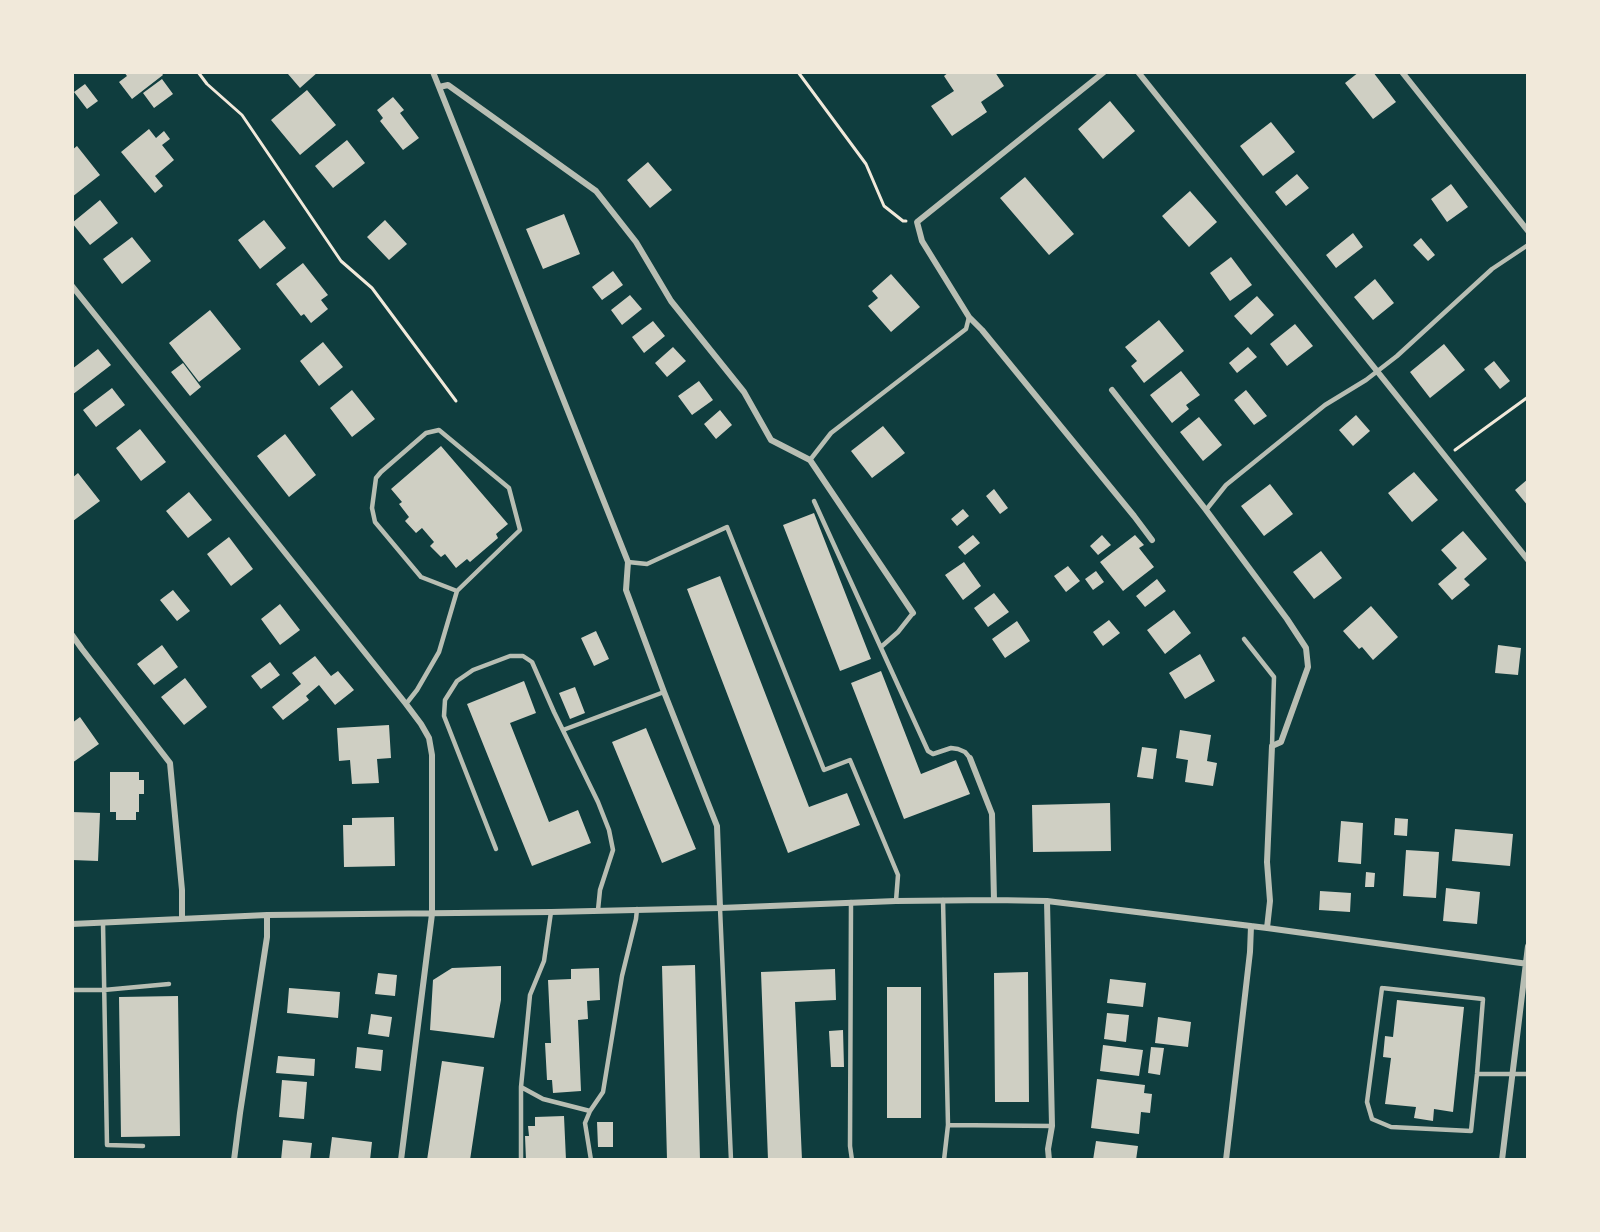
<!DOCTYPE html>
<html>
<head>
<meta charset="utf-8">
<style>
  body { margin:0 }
  #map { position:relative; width:1600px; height:1232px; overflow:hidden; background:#0f3d3e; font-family:"IBM Plex Sans",sans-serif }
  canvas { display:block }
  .frame { position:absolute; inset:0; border:74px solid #f1e9da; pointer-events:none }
</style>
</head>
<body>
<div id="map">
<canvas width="1600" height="1232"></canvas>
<div class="frame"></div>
</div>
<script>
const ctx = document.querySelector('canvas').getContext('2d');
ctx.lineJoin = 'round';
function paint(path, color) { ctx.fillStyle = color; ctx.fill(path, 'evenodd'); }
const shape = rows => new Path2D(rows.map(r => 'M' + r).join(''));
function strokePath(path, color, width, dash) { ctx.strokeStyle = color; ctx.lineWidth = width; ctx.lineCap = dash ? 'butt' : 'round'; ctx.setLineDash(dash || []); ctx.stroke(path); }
paint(shape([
  [124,72,161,72,163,75,132,99,119,82,127,76],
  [290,72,318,72,300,88,288,74],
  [949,72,995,72,1004,86,981,102,987,112,952,136,931,106,954,91,944,76],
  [1359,72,1373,72,1396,102,1373,119,1345,83],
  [162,79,173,94,154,108,143,93],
  [85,84,98,101,87,109,74,92],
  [307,90,336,125,300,155,271,120],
  [393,97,404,110,400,113,419,138,403,150,380,121,383,118,377,110],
  [1110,101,1135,131,1103,159,1078,129],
  [1271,122,1295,152,1263,176,1240,146],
  [149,129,156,138,164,131,170,139,162,145,174,160,155,176,163,186,155,193,121,152],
  [347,140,365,163,333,188,315,166],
  [77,146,100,175,72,197,72,150],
  [648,162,672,190,650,208,627,180],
  [1297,174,1309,188,1286,206,1275,192],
  [1025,177,1074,234,1049,255,1000,198],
  [1451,184,1468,207,1447,222,1431,199],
  [1190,191,1217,222,1189,247,1162,216],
  [100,200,118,223,90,245,72,223],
  [564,214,580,254,543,269,526,229],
  [264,220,286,248,260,269,238,240],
  [385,220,407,244,389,260,367,237],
  [1353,233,1363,247,1336,268,1326,255],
  [132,237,151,261,122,284,103,259],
  [1421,238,1435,255,1428,261,1413,245],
  [1231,257,1252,285,1230,301,1210,273],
  [303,263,328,295,321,300,328,309,311,323,304,314,301,316,276,284],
  [613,271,623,285,602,300,592,287],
  [891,274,920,307,891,332,868,306,878,298,872,291],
  [1375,279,1394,303,1373,320,1354,297],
  [630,295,642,309,622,325,611,310],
  [1257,296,1274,315,1251,335,1234,316],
  [210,310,241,349,199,382,169,343],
  [1159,320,1184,351,1144,383,1131,366,1137,361,1125,347],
  [653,321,665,336,644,353,632,337],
  [1295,324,1313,346,1287,366,1270,344],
  [323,342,343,367,319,386,300,361],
  [1444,344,1465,370,1430,398,1410,372],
  [673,347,686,361,667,377,655,363],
  [1248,347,1257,357,1237,373,1229,363],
  [98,349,111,365,72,395,72,369],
  [1494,361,1510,381,1500,389,1484,369],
  [183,363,201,387,190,396,171,372],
  [1181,371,1200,395,1186,405,1189,409,1172,423,1150,395],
  [699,381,713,400,692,415,678,396],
  [112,388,125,405,96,427,83,410],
  [352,390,375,419,352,437,330,408],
  [1246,390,1267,416,1254,425,1234,400],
  [720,410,732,425,716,439,704,424],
  [1356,415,1370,431,1353,446,1339,430],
  [1199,417,1222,445,1203,461,1180,432],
  [883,426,905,453,872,478,851,451],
  [140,429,166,462,141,481,116,448],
  [285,434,316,475,289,497,257,456],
  [441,446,508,524,496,534,498,538,470,562,467,559,456,568,445,554,441,557,430,546,434,542,422,528,416,533,405,521,409,517,399,504,402,502,391,489],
  [1414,472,1438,500,1412,522,1388,493],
  [78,473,100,501,73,521,72,478],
  [1528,479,1528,506,1515,490],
  [1270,484,1293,514,1264,536,1241,506],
  [994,489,1008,508,1000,514,986,496],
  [189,492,212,520,188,538,166,511],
  [963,509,969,516,957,526,951,519],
  [814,513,871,659,840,671,783,525],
  [1463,531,1487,559,1464,579,1470,585,1452,600,1438,584,1457,568,1441,550],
  [973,535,980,543,965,555,958,547],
  [1102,535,1111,545,1098,555,1090,546],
  [1135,535,1144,545,1139,548,1154,567,1123,591,1100,562],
  [229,537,253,569,231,586,207,554],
  [1321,551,1342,578,1314,599,1293,572],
  [964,562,981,586,963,600,945,575],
  [1068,566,1080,581,1066,592,1054,576],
  [1096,571,1104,582,1093,590,1085,579],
  [720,576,809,807,847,793,860,825,788,853,687,589],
  [1157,579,1166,591,1145,607,1136,596],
  [173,590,190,611,177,621,160,600],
  [994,593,1009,612,988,627,974,608],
  [280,604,300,630,280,645,261,619],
  [1371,606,1398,637,1373,660,1362,647,1359,649,1343,631],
  [1174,610,1191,633,1165,654,1147,630],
  [1109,620,1120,633,1103,646,1093,632],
  [1017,621,1030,641,1005,658,992,639],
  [596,631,609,659,594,666,581,638],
  [162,645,178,667,154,685,137,664],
  [1498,645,1521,648,1518,675,1495,673],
  [1200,654,1215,681,1185,699,1169,673],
  [315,656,331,676,338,671,354,690,335,705,319,685,306,696,309,700,283,720,272,707,301,684,292,673],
  [270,662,280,675,261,689,251,676],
  [881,671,921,774,956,760,970,794,904,819,851,683],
  [185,678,207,707,184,725,161,697],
  [524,681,536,713,510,723,549,822,578,810,591,843,532,866,467,704],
  [575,687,585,713,570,719,559,693],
  [80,717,99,744,72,763,72,723],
  [389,725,391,758,377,759,379,783,352,784,350,760,339,761,337,728],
  [646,728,696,849,662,863,612,742],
  [1180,730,1211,735,1207,761,1217,763,1213,786,1185,782,1188,760,1176,758],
  [1142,747,1157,749,1153,779,1137,777],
  [110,772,139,772,139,780,144,780,144,794,139,794,139,812,136,812,136,820,116,820,116,812,110,812],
  [1110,803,1111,851,1033,852,1032,805],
  [72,812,100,813,98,861,72,860],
  [394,817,395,866,344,867,343,825,352,825,352,818],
  [1395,818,1408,819,1407,836,1394,835],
  [1341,821,1363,823,1361,864,1338,862],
  [1455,829,1513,834,1510,866,1452,861],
  [1406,850,1439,852,1436,898,1403,896],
  [1366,872,1375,873,1374,887,1365,887],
  [1446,888,1480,892,1477,924,1443,921],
  [1320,891,1351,893,1350,912,1319,910],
  [695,965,700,1160,667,1160,662,966],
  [501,966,501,1000,494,1038,430,1030,433,980,452,968],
  [599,968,600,1000,587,1001,588,1019,578,1020,581,1091,553,1093,552,1080,547,1080,545,1043,551,1043,548,980,571,979,571,969],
  [835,969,836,1000,795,1002,802,1160,768,1160,761,972],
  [1028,972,1029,1102,995,1102,994,973],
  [378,973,397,975,395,996,375,994],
  [1110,979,1146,983,1143,1007,1107,1003],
  [887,987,921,987,921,1118,887,1118],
  [289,988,340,992,338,1018,287,1013],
  [178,996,180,1136,121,1137,119,997],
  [1397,1000,1464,1007,1453,1112,1434,1109,1433,1121,1414,1118,1416,1107,1385,1104,1391,1058,1383,1057,1385,1036,1393,1037],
  [1107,1013,1129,1015,1126,1042,1104,1039],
  [371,1014,392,1017,389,1037,368,1034],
  [1158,1017,1191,1022,1188,1047,1155,1043],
  [843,1030,844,1067,831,1067,829,1031],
  [1103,1045,1143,1050,1139,1076,1100,1071],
  [357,1047,383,1050,381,1071,355,1068],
  [1151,1047,1164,1048,1160,1075,1148,1073],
  [278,1056,315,1059,314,1076,276,1073],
  [442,1061,484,1067,470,1160,427,1160],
  [1097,1079,1145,1085,1144,1093,1152,1094,1150,1113,1141,1112,1139,1134,1091,1128],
  [282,1080,307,1082,304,1119,279,1117],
  [564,1116,566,1160,526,1160,525,1136,529,1136,528,1126,535,1126,535,1117],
  [597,1122,613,1122,613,1147,598,1147],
  [332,1137,372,1142,370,1160,329,1160],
  [283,1140,312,1143,310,1160,281,1160],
  [1096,1141,1138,1146,1136,1160,1093,1160]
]), '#cfcfc3');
strokePath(shape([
  [198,72,207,84,242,115,341,261,372,288,456,401],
  [798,72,866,164,884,206,903,221,906,221],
  [1455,450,1528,397]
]), '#f1e9da', 3);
strokePath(shape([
  [810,460,831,433,966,329,969,317],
  [814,501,928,751,933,754,951,748,958,749,965,752,970,758],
  [1206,510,1226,485,1325,405,1366,380,1397,356,1492,269,1528,245],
  [628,562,647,564,727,527,824,770,850,760,898,875,896,901],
  [1244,639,1274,677,1272,746],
  [881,647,898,632,913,613],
  [406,704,417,690,439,652,457,591,520,530,509,488,439,430,426,433,381,472,376,478,372,508,375,522,421,577,457,591],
  [563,730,664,692],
  [496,849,444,716,445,700,457,681,473,670,510,656,523,656,532,662,554,712,598,802,609,830,613,850,600,890,598,910],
  [943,900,948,1125],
  [851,902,850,1146,852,1160],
  [720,908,731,1160],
  [103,923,107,1145,143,1146],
  [1382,988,1483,999,1477,1074,1471,1131,1391,1127,1372,1119,1367,1102,1382,988],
  [72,990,104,990,169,984],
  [1477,1074,1528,1074],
  [521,1087,543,1099,590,1111],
  [521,1160,521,1087,530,995,544,961,551,912],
  [591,1160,585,1123,590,1111,603,1092,622,976,636,919,637,909],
  [944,1160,948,1125,1052,1126]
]), '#b8beb3', 4.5);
strokePath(shape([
  [433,72,439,87,448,85,596,191,636,242,671,301,744,392,771,440,810,460,913,613],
  [1104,72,917,222,922,241,969,317,982,330,1134,516,1152,540],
  [1138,72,1528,560],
  [1402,72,1528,231],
  [439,87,628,562,626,590,664,692,717,826,720,908],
  [72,286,406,704,421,724,429,738,432,755,432,914,401,1160],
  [1112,390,1206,510,1287,619,1306,648,1308,667,1281,742,1272,746,1267,862,1270,901,1267,928],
  [72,635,82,649,170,763,182,890,182,919],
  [970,758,992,814,994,900],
  [1047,901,1052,1126,1048,1149,1049,1160],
  [72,924,267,915,551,912,720,908,896,901,994,900,1047,901,1267,928,1528,964],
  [234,1160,240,1113,267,937,267,915],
  [1226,1160,1250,952,1251,926],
  [1502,1160,1528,946]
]), '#b8beb3', 6);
</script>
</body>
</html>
